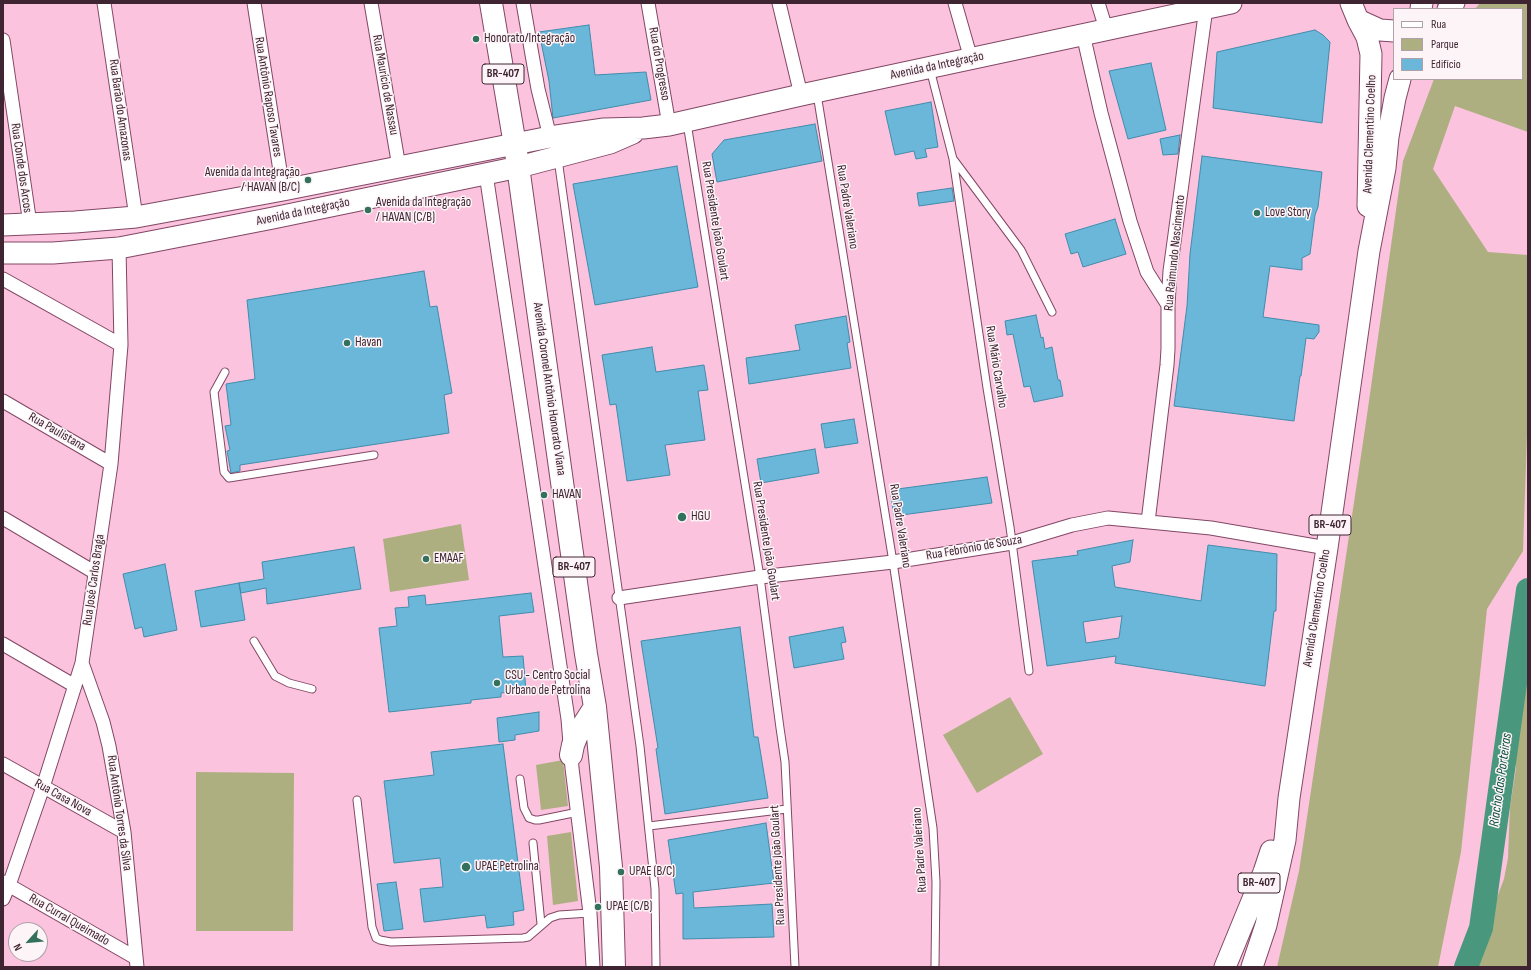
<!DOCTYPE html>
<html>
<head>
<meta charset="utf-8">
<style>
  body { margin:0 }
  #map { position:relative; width:1531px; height:970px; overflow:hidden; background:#fbc3dd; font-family:"Sofia Sans Condensed",sans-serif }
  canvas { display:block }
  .frame { position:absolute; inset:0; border:4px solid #3f2532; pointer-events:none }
  .legend { position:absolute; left:1393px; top:8px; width:130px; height:72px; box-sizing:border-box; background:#fcf4f7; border:1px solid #b0a1a8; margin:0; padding:5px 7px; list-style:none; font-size:12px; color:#3f2532 }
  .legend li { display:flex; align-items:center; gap:8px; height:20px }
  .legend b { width:20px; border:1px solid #b0a1a8 }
  .north { position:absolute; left:8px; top:922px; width:40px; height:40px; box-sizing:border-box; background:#fcf4f7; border:1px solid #b0a1a8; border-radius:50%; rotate:243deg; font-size:11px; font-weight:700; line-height:16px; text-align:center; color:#3f2532 }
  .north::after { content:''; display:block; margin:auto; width:14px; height:18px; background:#34715d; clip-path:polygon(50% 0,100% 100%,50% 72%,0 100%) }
</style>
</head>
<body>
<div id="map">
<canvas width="1531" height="970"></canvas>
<div class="frame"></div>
<ul class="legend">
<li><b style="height:5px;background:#fff"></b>Rua</li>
<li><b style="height:11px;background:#aeaf81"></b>Parque</li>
<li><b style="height:11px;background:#6bb7d9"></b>Edifício</li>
</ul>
<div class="north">N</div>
</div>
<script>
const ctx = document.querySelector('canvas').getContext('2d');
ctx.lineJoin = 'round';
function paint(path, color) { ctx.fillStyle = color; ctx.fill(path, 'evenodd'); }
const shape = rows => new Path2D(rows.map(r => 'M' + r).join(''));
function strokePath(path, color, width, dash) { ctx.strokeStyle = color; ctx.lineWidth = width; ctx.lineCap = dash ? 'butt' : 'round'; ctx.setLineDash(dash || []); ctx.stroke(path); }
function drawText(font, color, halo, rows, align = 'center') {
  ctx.font = font + ' "Sofia Sans Condensed",sans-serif'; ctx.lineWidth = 3; ctx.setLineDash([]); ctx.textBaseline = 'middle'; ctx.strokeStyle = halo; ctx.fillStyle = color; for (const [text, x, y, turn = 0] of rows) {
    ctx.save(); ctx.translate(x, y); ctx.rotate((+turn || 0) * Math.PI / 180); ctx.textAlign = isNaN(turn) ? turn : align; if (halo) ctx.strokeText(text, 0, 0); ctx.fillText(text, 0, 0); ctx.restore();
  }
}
paint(shape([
  [1480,3,1528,3,1528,132,1455,106,1433,169,1488,252,1528,255,1528,434,1527,436,1523,551,1487,609,1461,852,1438,967,1277,967,1299,871,1366,422,1403,161,1434,79,1522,79,1522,9,1475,9],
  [461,524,469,580,390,592,383,539],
  [1528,650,1528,967,1472,967,1474,958,1504,879,1508,858,1510,807,1516,768,1514,721,1520,708],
  [1010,697,1043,754,977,793,943,735],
  [563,760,568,806,541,810,536,765],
  [196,772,294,773,293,931,196,931],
  [571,832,578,901,553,905,547,836]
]), '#aeaf81');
strokePath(shape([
  [1466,967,1481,928,1528,590]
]), '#49987d', 24);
const building = shape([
  [589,25,595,75,646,72,651,100,553,118,549,81,539,32,589,25],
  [1315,30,1323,35,1330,42,1322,123,1213,108,1217,52,1315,30],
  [1151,63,1166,130,1128,139,1109,71,1151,63],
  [931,102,938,147,925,149,927,157,916,159,914,151,895,155,885,111,931,102],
  [815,124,822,161,717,182,712,154,724,140,815,124],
  [1180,135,1178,154,1163,155,1160,139,1180,135],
  [1202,156,1322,172,1318,207,1315,215,1310,254,1302,258,1302,270,1270,266,1263,317,1319,325,1319,332,1314,339,1306,338,1301,376,1300,376,1294,421,1174,406,1187,306,1190,254,1202,156],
  [677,166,698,287,595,305,573,184,677,166],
  [952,188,954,201,919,206,917,193,952,188],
  [1115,219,1126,254,1083,267,1078,252,1071,254,1065,234,1115,219],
  [424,271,430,307,437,306,452,393,444,395,449,433,240,465,240,471,231,473,227,451,230,450,225,426,231,425,226,384,255,379,247,300,424,271],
  [1036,315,1041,338,1043,337,1045,349,1052,347,1058,380,1060,380,1063,396,1034,402,1030,386,1024,387,1013,334,1007,335,1005,321,1036,315],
  [846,316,850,342,847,343,851,368,749,384,746,358,800,350,795,325,846,316],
  [652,347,656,372,704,365,708,390,698,391,705,440,665,445,670,475,627,481,616,404,610,405,602,355,652,347],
  [854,419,858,443,825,448,821,424,854,419],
  [815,449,819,473,761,483,757,459,815,449],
  [987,477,992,503,894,516,890,490,987,477],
  [1133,540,1130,562,1112,566,1115,587,1201,601,1208,545,1277,554,1276,611,1274,611,1265,686,1115,663,1116,656,1047,666,1032,561,1078,555,1077,551,1133,540],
  [1122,616,1119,638,1086,643,1083,622,1122,616],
  [354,547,361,589,267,604,266,588,241,593,239,583,264,579,262,562,354,547],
  [165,564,177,630,144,637,142,627,135,629,123,574,165,564],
  [239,583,245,620,201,627,195,591,239,583],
  [531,593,534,612,499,616,503,657,523,656,526,690,501,693,501,697,471,700,471,703,389,712,379,628,397,626,395,608,409,607,408,597,425,595,426,605,531,593],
  [740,627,754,737,758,737,768,798,665,814,656,749,658,748,641,641,740,627],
  [843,627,846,642,841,643,844,659,794,668,789,637,843,627],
  [539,712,539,731,515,735,515,740,499,742,497,718,539,712],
  [503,744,524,910,513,912,514,925,487,928,485,915,424,922,420,889,443,887,440,858,394,863,384,781,434,775,431,752,503,744],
  [766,823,774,883,693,892,694,908,772,904,774,937,683,939,683,893,676,894,668,840,766,823],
  [396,882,403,929,384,931,377,884,396,882]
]);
paint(building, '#6bb7d9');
strokePath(building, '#408cac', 1);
const service = shape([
  [930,69,953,159,987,388,1010,527,1029,671],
  [817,94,893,562,933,828,936,882,935,967],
  [687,123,760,577,780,728,785,762,795,967],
  [558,159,640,746,655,889,656,967],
  [954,160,1021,250,1052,312],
  [225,372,214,392,224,472,229,478,374,455],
  [254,641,275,676,289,683,312,689],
  [520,779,524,808,529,818,535,820,539,820,578,812],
  [357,800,372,927,376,938,380,940,391,942,523,938,528,937,550,918,559,915,590,913],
  [649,826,787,809],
  [533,843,541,924]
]);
const minor = shape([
  [104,3,136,217],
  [254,3,283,190],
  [371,3,399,167],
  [523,3,538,89,550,137],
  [648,3,669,125],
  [779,3,801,95],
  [955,3,971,59],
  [1098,3,1106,29],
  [1083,34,1101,113,1130,221,1147,272,1168,305],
  [3,40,30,224],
  [486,174,568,719,572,768,590,913,593,967],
  [3,279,121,345],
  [3,401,111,464],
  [3,518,94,572],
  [1148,522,1167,365,1168,349,1168,305,1170,271,1206,8],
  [619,598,760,577,893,562,1012,543,1072,525,1108,518,1211,528,1327,548],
  [3,644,75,686],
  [82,663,103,722,109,746,124,832,137,967],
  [3,764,124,832],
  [3,882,136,958],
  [3,899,9,885,43,787,82,663,111,464,121,345,119,248]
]);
const secondary = shape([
  [1447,9,1455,3]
]);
const primary = shape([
  [1351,3,1358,20,1380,30,1394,31],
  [1421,9,1422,3],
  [1358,20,1367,37,1371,54,1368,206],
  [3,225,75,222,136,217,283,190,550,137,604,129,643,128,669,125,801,95,1231,3],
  [3,253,53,253,119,248,273,218,519,167,610,143,633,133],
  [1225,967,1264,872,1271,851],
  [1252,967,1266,925,1285,840,1289,798,1327,548,1369,251,1385,168,1388,137,1395,98,1400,79]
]);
const trunk = shape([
  [491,3,515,145,586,654,595,707,611,867,614,967],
  [571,755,573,745,577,735,595,707]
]);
strokePath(service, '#824765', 9);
strokePath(minor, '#824765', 15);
strokePath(secondary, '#824765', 21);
strokePath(primary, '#824765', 23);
strokePath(trunk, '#824765', 24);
strokePath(service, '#fff', 7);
strokePath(minor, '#fff', 13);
strokePath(secondary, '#fff', 19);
strokePath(primary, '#fff', 21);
strokePath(trunk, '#fff', 22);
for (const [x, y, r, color] of [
  [476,39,4,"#34715d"],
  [308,180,4,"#34715d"],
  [368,210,4,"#34715d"],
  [1257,213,4,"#34715d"],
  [347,343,4,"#34715d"],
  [544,495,4,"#34715d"],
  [682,517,5,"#34715d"],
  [426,559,4,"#34715d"],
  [497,683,4,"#34715d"],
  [466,867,5,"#34715d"],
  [621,872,4,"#34715d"],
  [598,907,4,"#34715d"]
]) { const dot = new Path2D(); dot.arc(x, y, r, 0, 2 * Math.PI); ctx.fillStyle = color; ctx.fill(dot); strokePath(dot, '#fcf4f7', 1.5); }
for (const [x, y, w] of [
  [503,74,42],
  [1330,525,42],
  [574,567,42],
  [1259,883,42]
]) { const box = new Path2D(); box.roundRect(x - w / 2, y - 10, w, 20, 3); ctx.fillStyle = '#fcf4f7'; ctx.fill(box); strokePath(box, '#3f2532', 1); }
drawText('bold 12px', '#3f2532', null, [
  ["BR-407",503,74],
  ["BR-407",1330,525],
  ["BR-407",574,567],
  ["BR-407",1259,883]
]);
drawText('13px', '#3f2532', '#fcf4f7', [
  ["Honorato/Integração",484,39],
  ["Avenida da Integração",300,173,"right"],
  ["/ HAVAN (B/C)",300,188,"right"],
  ["Avenida da Integração",376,203],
  ["/ HAVAN (C/B)",376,218],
  ["Love Story",1265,213],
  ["Havan",355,343],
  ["HAVAN",552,495],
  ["HGU",691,517],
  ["EMAAF",434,559],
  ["CSU - Centro Social",505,676],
  ["Urbano de Petrolina",505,691],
  ["UPAE Petrolina",475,867],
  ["UPAE (B/C)",629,872],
  ["UPAE (C/B)",606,907]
], 'left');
drawText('13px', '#3f2532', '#fcf4f7', [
  ["Rua do Progresso",659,64,80],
  ["Avenida da Integração",937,66,-12],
  ["Rua Maurício de Nassau",385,85,80],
  ["Rua Antônio Raposo Tavares",268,97,81],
  ["Rua Barão do Amazonas",120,110,82],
  ["Avenida Clementino Coelho",1370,134,-88],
  ["Rua Conde dos Arcos",21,168,82],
  ["Rua Padre Valeriano",847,207,81],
  ["Avenida da Integração",303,212,-12],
  ["Rua Presidente João Goulart",715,221,81],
  ["Rua Raimundo Nascimento",1175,253,-84],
  ["Rua Mário Carvalho",996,367,81],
  ["Avenida Coronel Antônio Honorato Viana",549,389,82],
  ["Rua Paulistana",57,432,30],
  ["Rua Padre Valeriano",900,526,81],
  ["Rua Presidente João Goulart",766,541,81],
  ["Rua Febrônio de Souza",974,548,-10],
  ["Rua José Carlos Braga",94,580,-82],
  ["Avenida Clementino Coelho",1317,608,-81],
  ["Rua Casa Nova",63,798,29],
  ["Rua Antônio Torres da Silva",119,813,82],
  ["Rua Padre Valeriano",920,850,-94],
  ["Rua Presidente João Goulart",778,865,-93],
  ["Rua Curral Queimado",69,920,30]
]);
drawText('italic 14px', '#0b4f3c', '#fcf4f7', [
  ["Riacho das Porteiras",1501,780,-82]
]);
</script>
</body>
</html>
